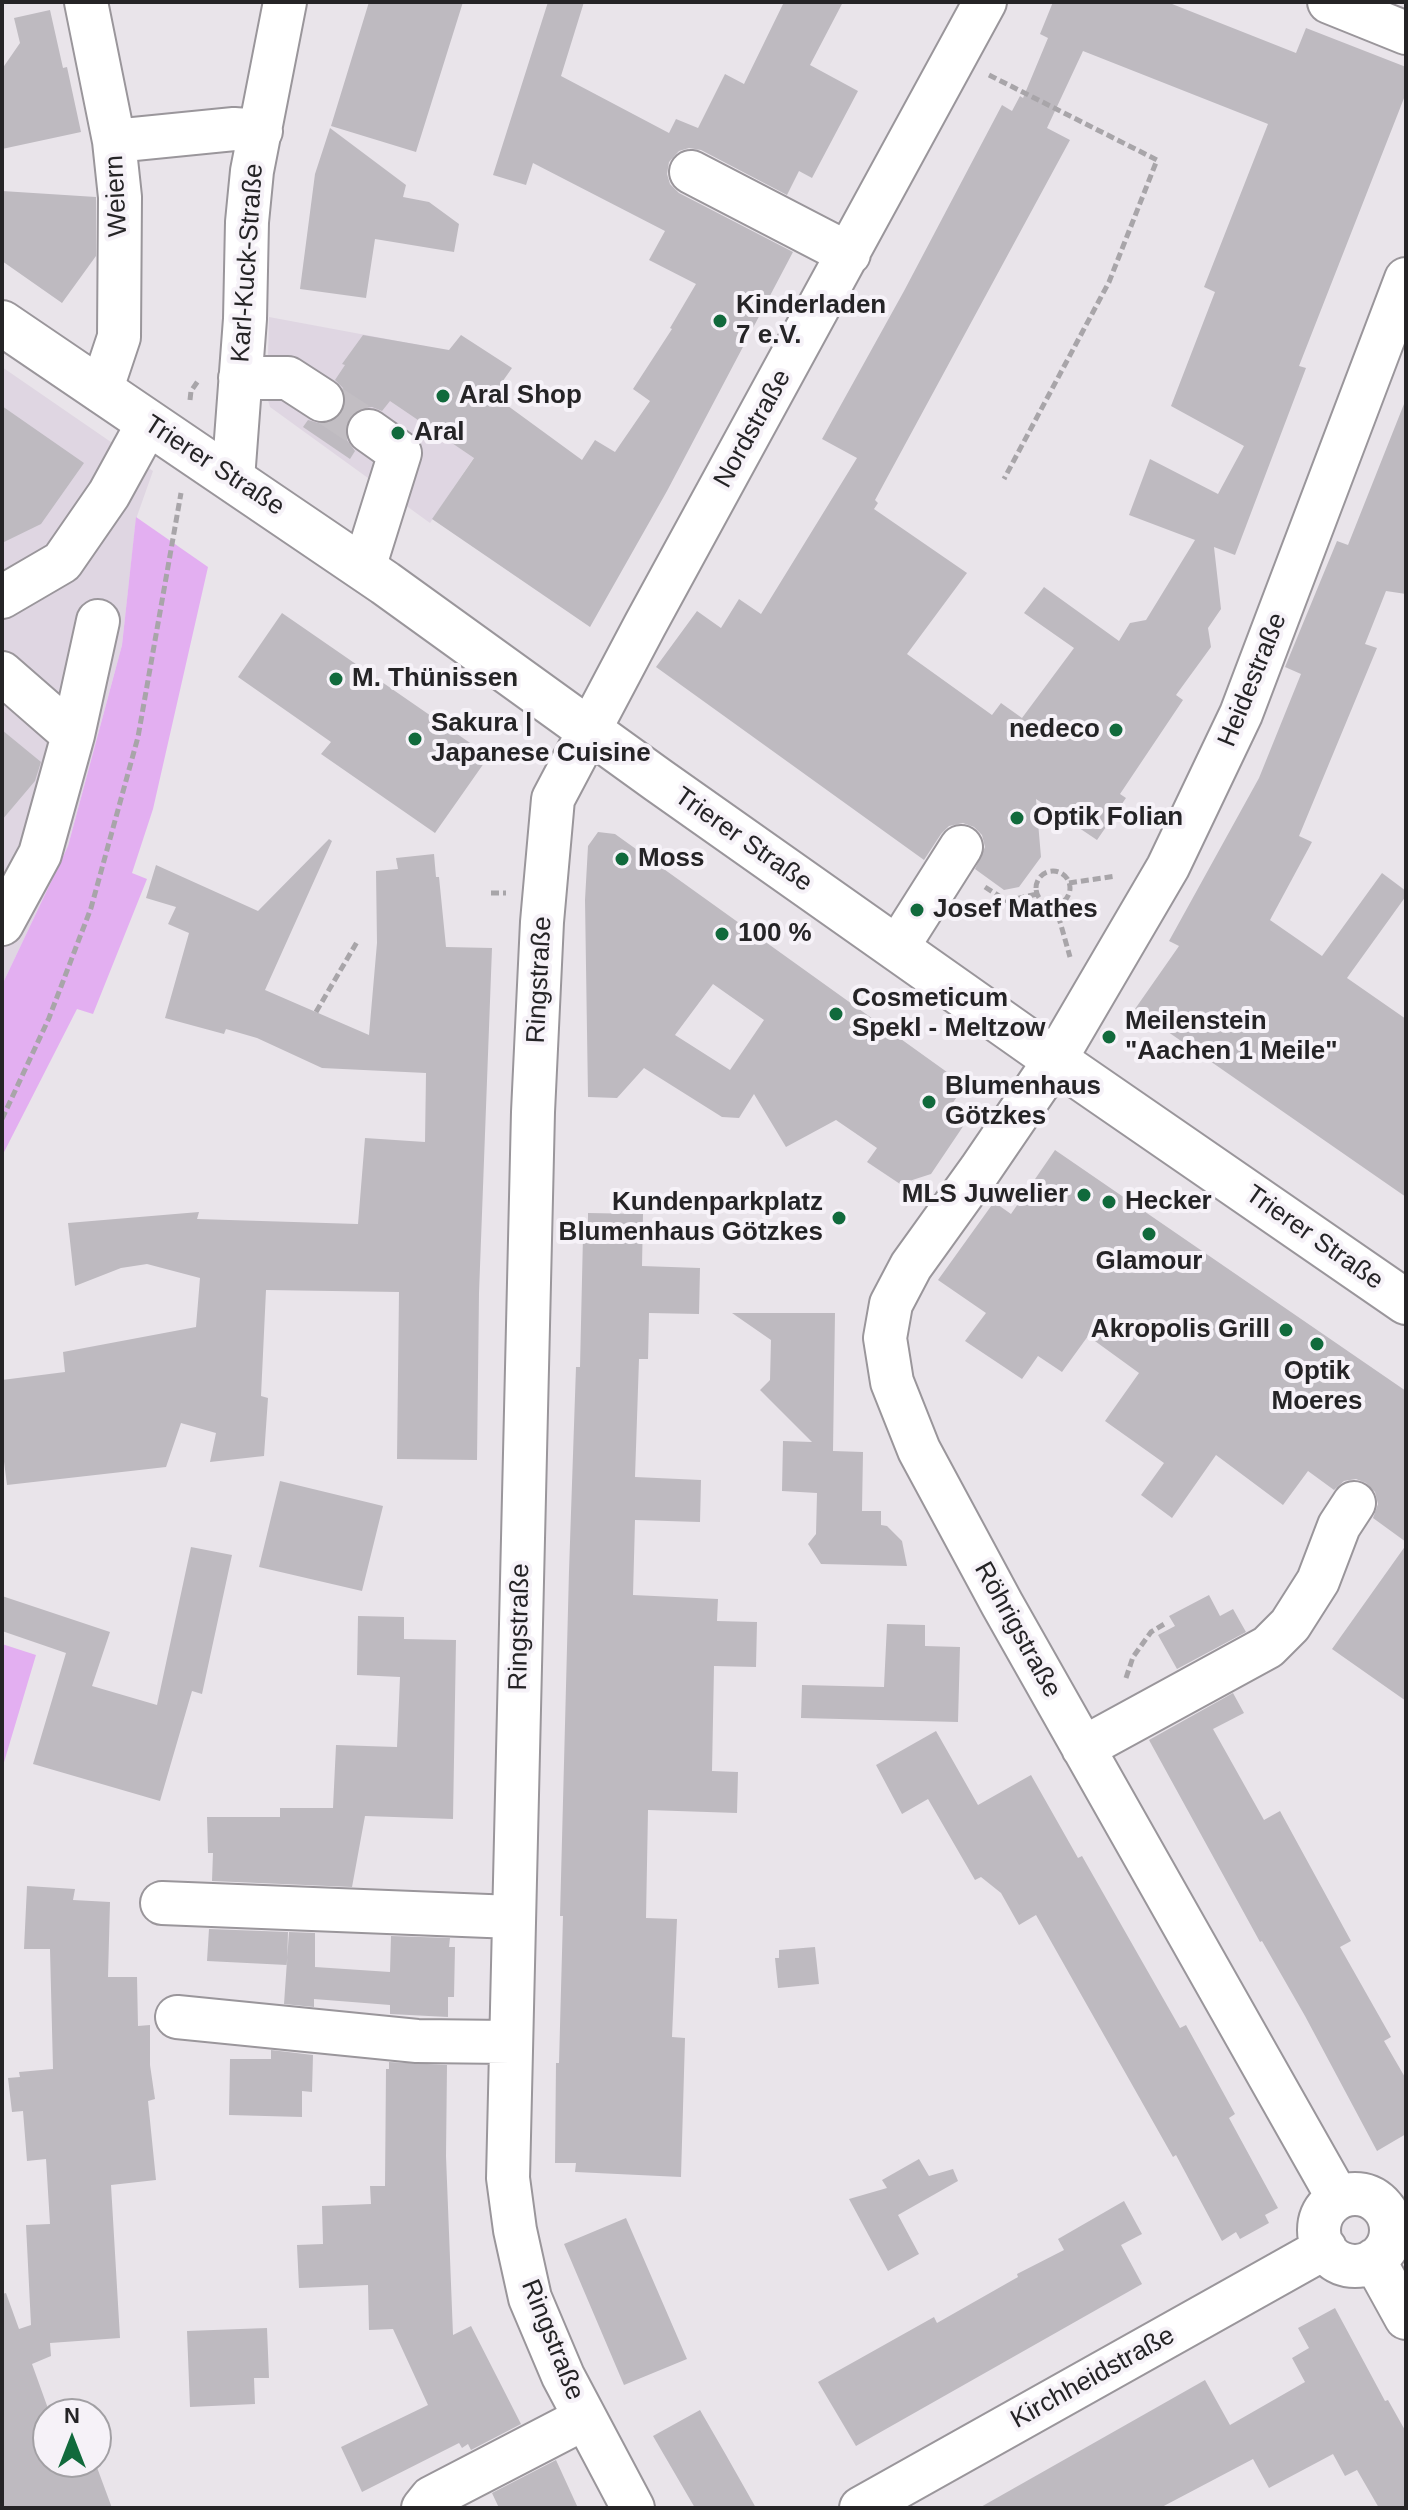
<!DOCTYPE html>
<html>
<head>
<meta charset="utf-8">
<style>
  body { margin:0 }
  #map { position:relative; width:1408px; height:2510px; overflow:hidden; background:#e9e4ea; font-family:Helvetica,sans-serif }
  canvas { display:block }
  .frame { position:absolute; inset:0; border:4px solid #252426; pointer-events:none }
  .north { position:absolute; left:32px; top:2398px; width:80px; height:80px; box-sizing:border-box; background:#f6f2f8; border:2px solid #a2a0a4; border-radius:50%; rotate:0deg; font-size:22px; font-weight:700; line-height:32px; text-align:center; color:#252426 }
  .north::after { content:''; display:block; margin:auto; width:28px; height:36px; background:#116a3c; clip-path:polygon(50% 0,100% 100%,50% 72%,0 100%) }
</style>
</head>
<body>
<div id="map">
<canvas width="1408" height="2510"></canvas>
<div class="frame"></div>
<div class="north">N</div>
</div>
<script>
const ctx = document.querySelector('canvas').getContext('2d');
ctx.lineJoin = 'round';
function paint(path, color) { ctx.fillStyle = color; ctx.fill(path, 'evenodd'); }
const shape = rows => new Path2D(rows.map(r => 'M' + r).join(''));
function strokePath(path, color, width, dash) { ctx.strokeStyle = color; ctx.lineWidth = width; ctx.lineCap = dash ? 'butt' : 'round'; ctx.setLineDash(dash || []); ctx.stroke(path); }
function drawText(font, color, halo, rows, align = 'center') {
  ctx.font = font + ' Helvetica,sans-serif'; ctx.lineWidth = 8; ctx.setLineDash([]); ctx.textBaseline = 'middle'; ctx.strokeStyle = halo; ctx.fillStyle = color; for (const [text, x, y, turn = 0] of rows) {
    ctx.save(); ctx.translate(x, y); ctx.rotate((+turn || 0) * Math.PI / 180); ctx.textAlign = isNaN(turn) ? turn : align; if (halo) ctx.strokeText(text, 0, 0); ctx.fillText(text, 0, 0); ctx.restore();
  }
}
paint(shape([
  [269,317,425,346,509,405,430,523,270,407,267,397],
  [2,367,153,471,136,519,122,645,68,846,2,985]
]), '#dfd6e2');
paint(shape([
  [136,517,208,567,153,809,132,873,147,879,93,1014,77,1009,2,1156,2,985,68,846,122,645],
  [2,1644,36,1655,2,1769]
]), '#e3aff1');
paint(shape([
  [369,2,463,2,416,152,331,126],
  [548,2,584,2,561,76,669,133,676,119,698,128,725,74,744,84,784,2,843,2,810,65,858,91,812,178,799,171,787,195,701,150,689,148,679,151,669,162,667,174,670,184,679,193,793,252,667,491,590,627,432,519,474,458,390,401,382,411,372,407,360,409,349,418,345,428,347,440,355,451,350,459,303,427,308,420,322,424,334,421,342,414,346,400,343,388,335,380,345,365,342,364,363,335,449,350,461,335,512,368,493,395,582,460,595,440,615,452,650,401,633,389,672,329,670,328,696,284,649,260,665,231,533,163,526,185,493,175],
  [1053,2,1167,2,1296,53,1306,28,1406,67,1406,93,1299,366,1306,368,1235,555,1214,547,1221,609,1208,628,1211,647,1176,695,1183,700,1120,794,1126,798,1097,840,1036,799,1041,857,1019,887,1004,890,975,869,985,847,982,835,974,827,963,823,949,826,941,834,924,860,656,667,697,611,721,628,739,599,761,614,857,458,822,439,904,291,1002,105,1012,111,1020,96,1023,98,1048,38,1040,34],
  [1083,51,1268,124,1204,287,1215,292,1171,406,1244,446,1218,494,1150,459,1129,515,1195,540,1146,620,1130,623,1119,641,1044,587,1024,613,1074,648,1022,718,1001,703,992,715,907,654,967,573,874,509,878,503,875,500,1070,140,1047,128],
  [50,10,63,68,67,67,81,132,2,149,2,69,20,43,14,18],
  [330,128,406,185,403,197,429,202,459,224,454,252,375,239,366,298,300,289,315,174],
  [2,191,96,197,96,256,62,303,2,261],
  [1404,404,1406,594,1386,591,1365,644,1377,648,1299,836,1312,842,1270,920,1322,956,1382,873,1406,891,1406,896,1347,978,1406,1019,1406,1197,1135,1009,1179,946,1169,941,1259,778,1301,674,1285,667,1337,541,1348,545],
  [2,406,84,463,41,524,2,543],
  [282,613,489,756,435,833,321,754,331,742,238,677],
  [2,730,41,762,35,781,2,820],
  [598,832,615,834,965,1085,952,1104,964,1112,964,1125,931,1174,900,1184,867,1162,877,1148,836,1120,786,1147,754,1094,739,1118,722,1117,644,1068,617,1098,588,1097,585,900,588,846],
  [713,984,764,1020,730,1070,675,1035],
  [329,839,332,841,265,990,369,1035,377,943,376,871,398,869,396,858,434,854,436,877,439,877,446,947,492,948,479,1293,477,1460,397,1459,399,1292,266,1290,261,1396,268,1398,264,1456,210,1462,216,1433,181,1423,166,1467,7,1485,2,1446,2,1380,65,1372,63,1352,196,1327,200,1278,147,1264,121,1268,75,1286,68,1223,199,1212,197,1219,358,1224,365,1138,425,1142,426,1073,322,1068,257,1038,226,1029,224,1034,165,1018,189,933,168,924,176,907,146,898,156,865,258,911],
  [1055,1150,1406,1391,1406,1542,1373,1518,1378,1504,1375,1492,1366,1483,1356,1479,1344,1481,1334,1490,1308,1471,1283,1505,1216,1455,1172,1518,1141,1495,1164,1463,1105,1421,1139,1373,1088,1336,1062,1372,1038,1356,1022,1379,965,1341,986,1313,938,1280,994,1202,1011,1214],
  [588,1213,643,1214,642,1266,700,1268,699,1314,649,1313,648,1359,639,1359,635,1477,701,1480,700,1522,635,1520,633,1595,718,1599,717,1621,757,1622,756,1667,714,1666,712,1771,738,1772,737,1813,648,1810,646,1918,677,1919,672,2037,685,2038,681,2177,575,2172,576,2163,555,2163,556,2063,559,2063,563,1916,560,1916,569,1571,576,1367,580,1367,583,1236,588,1236],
  [732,1313,835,1313,833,1451,863,1452,862,1511,881,1511,881,1525,887,1526,902,1541,907,1566,821,1564,808,1544,816,1534,817,1493,782,1491,783,1441,812,1442,760,1390,770,1380,771,1340],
  [280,1481,383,1506,362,1591,259,1567],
  [1406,1545,1406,1701,1332,1649],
  [191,1547,232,1555,202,1694,192,1691,160,1801,33,1764,66,1653,2,1631,2,1596,110,1632,92,1686,157,1705],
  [1209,1595,1220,1616,1233,1609,1246,1632,1177,1669,1158,1635,1175,1626,1169,1616],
  [358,1616,404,1617,404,1639,456,1640,453,1819,365,1816,352,1887,212,1881,213,1853,208,1853,207,1817,280,1817,280,1808,333,1808,336,1745,397,1747,400,1677,357,1675],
  [887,1624,925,1625,925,1646,960,1647,958,1722,801,1718,802,1685,884,1687],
  [1233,1693,1244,1713,1213,1729,1264,1820,1280,1811,1310,1866,1351,1941,1340,1947,1391,2037,1384,2041,1406,2079,1406,2134,1377,2151,1305,2016,1262,1941,1260,1942,1149,1740],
  [936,1731,978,1805,1031,1775,1078,1858,1082,1856,1180,2028,1186,2025,1235,2114,1229,2118,1278,2208,1265,2215,1269,2223,1240,2239,1236,2232,1222,2241,1176,2155,1173,2157,1036,1915,1019,1925,1001,1893,981,1877,975,1880,928,1799,902,1814,876,1765],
  [27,1886,75,1889,73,1900,110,1902,108,1977,137,1977,138,2026,150,2025,150,2065,155,2099,148,2101,156,2180,111,2185,120,2338,50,2343,51,2356,32,2364,50,2414,48,2414,48,2462,95,2462,112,2508,2,2508,2,2294,6,2293,19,2329,31,2325,26,2225,50,2224,46,2159,27,2161,23,2111,12,2112,8,2078,20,2077,19,2072,53,2069,50,1949,24,1949],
  [209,1929,288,1932,287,1965,207,1961],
  [289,1932,315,1933,315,1967,390,1972,391,1936,450,1938,449,1947,455,1947,454,1997,448,1997,448,2017,390,2014,390,2005,314,1999,314,2007,284,2004],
  [815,1947,819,1984,778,1988,775,1958,779,1958,779,1950],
  [271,2050,313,2055,312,2092,302,2091,302,2117,229,2115,230,2059,271,2059],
  [389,2062,447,2065,446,2156,453,2335,471,2326,521,2424,471,2450,468,2444,462,2448,459,2443,362,2492,341,2447,428,2405,393,2329,369,2330,368,2285,299,2288,297,2245,323,2244,322,2206,371,2204,370,2186,385,2186,386,2069,389,2069],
  [919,2159,929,2176,953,2169,958,2181,898,2215,919,2254,888,2271,849,2199,887,2188,882,2180],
  [1124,2201,1142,2234,1121,2245,1142,2284,856,2446,818,2382,934,2317,937,2323,1018,2277,1017,2274,1064,2250,1058,2239],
  [626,2218,687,2359,624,2385,564,2244],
  [1335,2308,1385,2401,1388,2400,1406,2432,1406,2508,1379,2508,1357,2470,1345,2476,1333,2454,1269,2488,1253,2459,1160,2508,979,2508,1205,2380,1230,2425,1305,2382,1292,2358,1309,2348,1298,2328],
  [267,2328,269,2378,254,2378,255,2404,190,2407,187,2331],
  [700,2410,726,2455,756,2508,695,2508,653,2436],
  [556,2460,578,2508,499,2508,492,2493]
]), '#bebac0');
strokePath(shape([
  [322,400,369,431]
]), '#c2bec3', 42, [42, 21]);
const minor = shape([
  [86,2,114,141,120,197,119,337,101,391],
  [1329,2,1406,33],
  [114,141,234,129,261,131],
  [691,172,849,254],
  [240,378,288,378,322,400],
  [233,479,245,319,247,222,252,171,285,2],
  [364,568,400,453,369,431],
  [2,597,62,562,109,494,148,423],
  [2,673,73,735,40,854,2,924],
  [73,735,98,621],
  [897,948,961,847],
  [1083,1748,1268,1647,1290,1625,1318,1581,1339,1526,1354,1503],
  [162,1903,513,1917],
  [177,2017,417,2041,510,2042],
  '1319 2230a36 36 0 1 1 72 0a36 36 0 1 1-72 0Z',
  [1338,2198,1002,1604,919,1450,892,1382,885,1338,891,1304,911,1266,980,1170,1055,1060,1168,867,1241,714,1406,279],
  [1374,2260,1406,2318],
  [423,2508,431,2498,585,2418],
  [633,2508,563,2376,530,2298,515,2230,508,2178,533,1112,542,922,553,799,645,625,985,2],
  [861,2508,1325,2248]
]);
const major = shape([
  [2,323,385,583,658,780,1055,1060,1406,1302]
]);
strokePath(minor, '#9a969b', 46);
strokePath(major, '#9a969b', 48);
strokePath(shape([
  [989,75,1157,160,1109,282,1004,479],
  [190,400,191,391,198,381],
  '1036 888a17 17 0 1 1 34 0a17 17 0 1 1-34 0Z',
  [1069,883,1116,876],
  [985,887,1007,901,1037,894],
  [491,893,506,893],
  [1055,904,1070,957],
  [316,1012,357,942],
  [2,1119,49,1018,91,908,138,737,181,493],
  [1126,1678,1133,1657,1151,1632,1166,1623]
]), '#a8a5a9', 5, [8, 4]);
strokePath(minor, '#fff', 42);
strokePath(major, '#fff', 44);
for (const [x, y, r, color] of [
  [720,321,8,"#116a3c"],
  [443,396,8,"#116a3c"],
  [398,433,8,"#116a3c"],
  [336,679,8,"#116a3c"],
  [1116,730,8,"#116a3c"],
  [415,739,8,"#116a3c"],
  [1017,818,8,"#116a3c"],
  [622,859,8,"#116a3c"],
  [917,910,8,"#116a3c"],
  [722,934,8,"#116a3c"],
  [836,1014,8,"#116a3c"],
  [1109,1037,8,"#116a3c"],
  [929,1102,8,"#116a3c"],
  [1084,1195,8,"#116a3c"],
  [1109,1202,8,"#116a3c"],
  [839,1218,8,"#116a3c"],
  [1149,1234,8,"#116a3c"],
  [1286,1330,8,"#116a3c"],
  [1317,1344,8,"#116a3c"]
]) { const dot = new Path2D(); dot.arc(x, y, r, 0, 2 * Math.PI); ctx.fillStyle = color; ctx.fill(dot); strokePath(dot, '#f6f2f8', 3); }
drawText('26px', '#252426', '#f6f2f8', [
  ["Weiern",117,196,-93],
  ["Karl-Kuck-Straße",248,263,-86],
  ["Nordstraße",753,429,-61],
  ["Trierer Straße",214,466,33],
  ["Heidestraße",1253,680,-68],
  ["Trierer Straße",743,840,35],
  ["Ringstraße",540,980,-87],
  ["Trierer Straße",1314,1238,35],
  ["Ringstraße",520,1627,-89],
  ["Röhrigstraße",1017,1630,61],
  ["Ringstraße",552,2340,68],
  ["Kirchheidstraße",1093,2378,-29]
]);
drawText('bold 26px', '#252426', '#f6f2f8', [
  ["Kinderladen",736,306],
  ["7 e.V.",736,336],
  ["Aral Shop",459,396],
  ["Aral",414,433],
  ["M. Thünissen",352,679],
  ["Sakura |",431,724],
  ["Japanese Cuisine",431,754],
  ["nedeco",1100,730,"right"],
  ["Optik Folian",1033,818],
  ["Moss",638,859],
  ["Josef Mathes",933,910],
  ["100 %",738,934],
  ["Cosmeticum",852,999],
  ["Spekl - Meltzow",852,1029],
  ["Meilenstein",1125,1022],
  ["\"Aachen 1 Meile\"",1125,1052],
  ["Blumenhaus",945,1087],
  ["Götzkes",945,1117],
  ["MLS Juwelier",1068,1195,"right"],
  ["Hecker",1125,1202],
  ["Kundenparkplatz",823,1203,"right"],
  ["Blumenhaus Götzkes",823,1233,"right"],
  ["Glamour",1149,1262,"center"],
  ["Akropolis Grill",1270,1330,"right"],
  ["Optik",1317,1372,"center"],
  ["Moeres",1317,1402,"center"]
], 'left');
</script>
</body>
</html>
